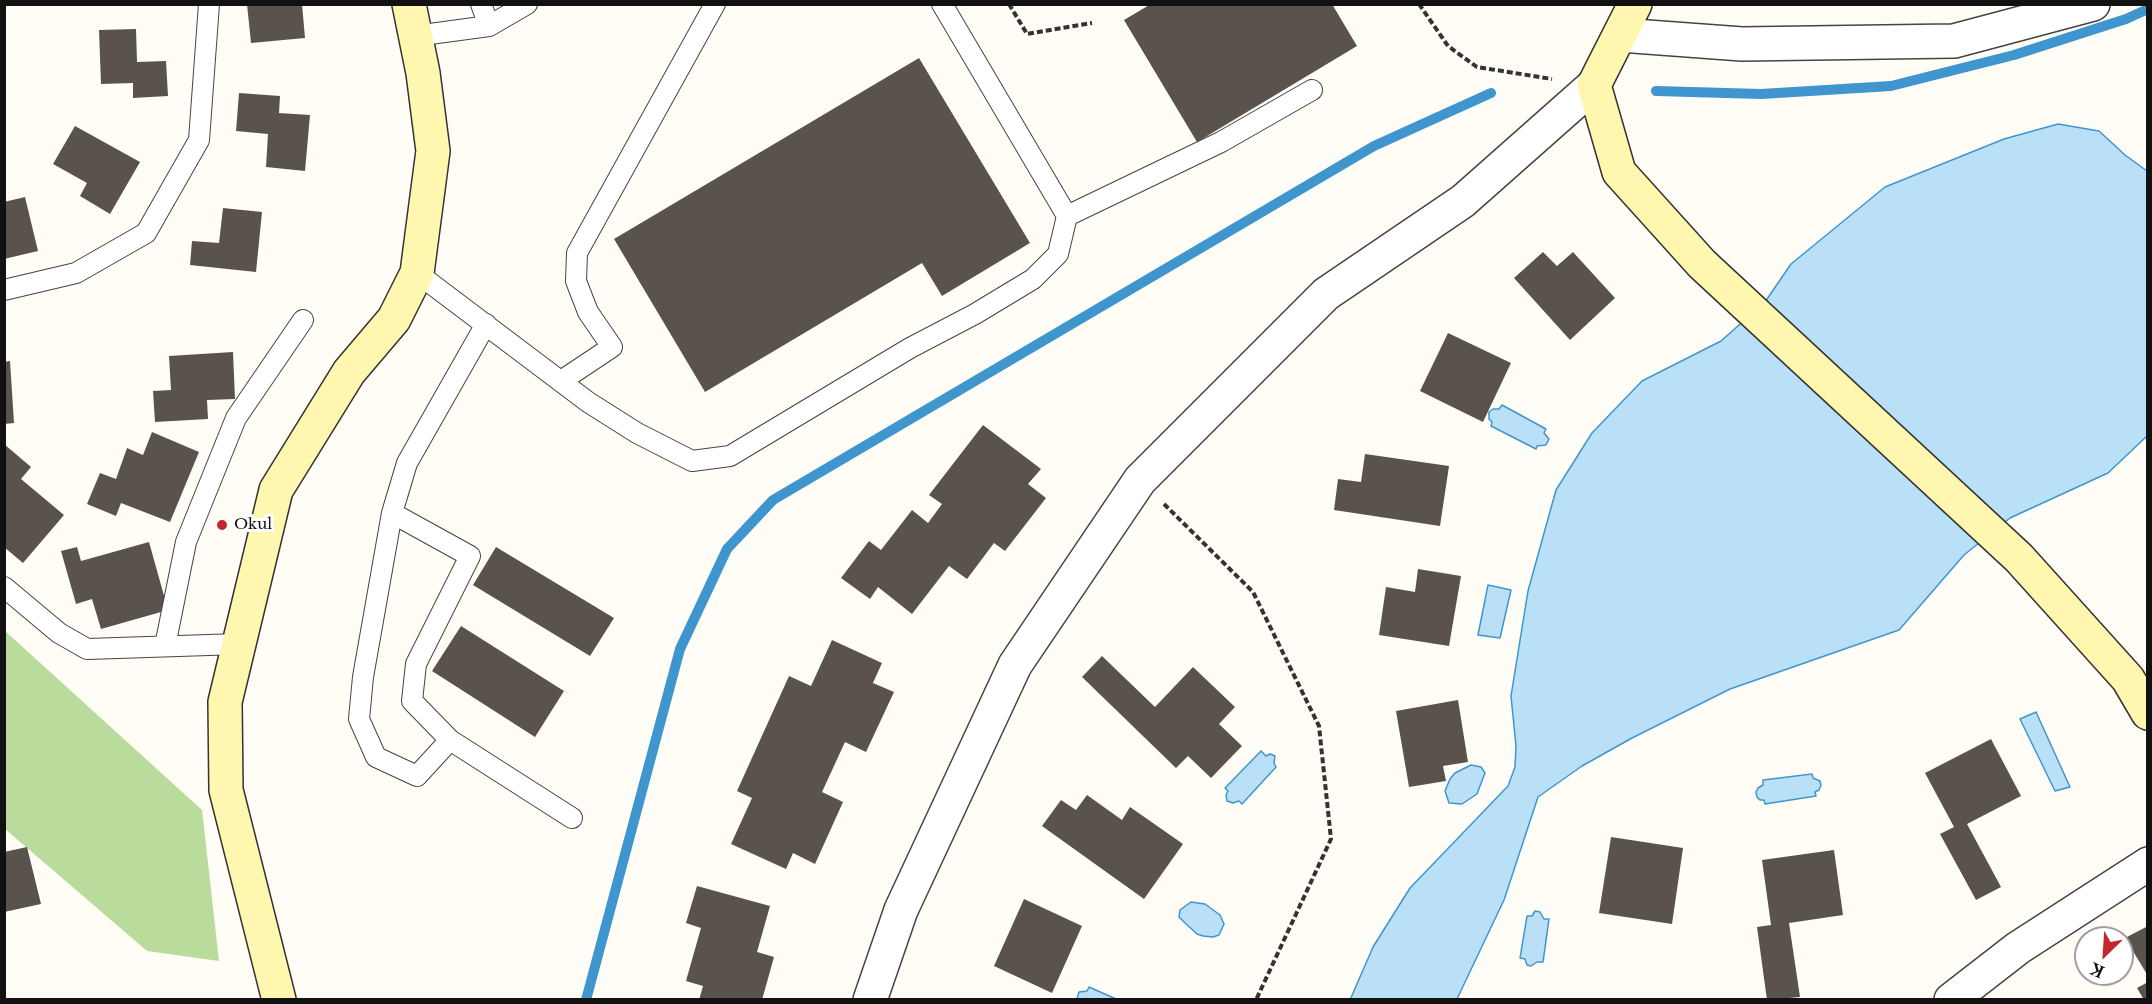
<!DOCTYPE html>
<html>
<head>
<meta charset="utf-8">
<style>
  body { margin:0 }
  #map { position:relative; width:2152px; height:1004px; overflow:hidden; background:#fffdf5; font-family:"Libre Baskerville",serif }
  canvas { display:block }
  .frame { position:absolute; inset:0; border:6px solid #111; pointer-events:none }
  .north { position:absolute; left:2074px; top:926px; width:60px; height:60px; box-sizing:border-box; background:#fff; border:2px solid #a0a0a0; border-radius:50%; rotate:205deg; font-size:16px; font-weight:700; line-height:24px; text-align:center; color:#111 }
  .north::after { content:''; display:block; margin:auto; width:21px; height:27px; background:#c4262e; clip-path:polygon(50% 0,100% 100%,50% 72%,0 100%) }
</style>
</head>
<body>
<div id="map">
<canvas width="2152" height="1004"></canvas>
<div class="frame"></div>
<div class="north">K</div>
</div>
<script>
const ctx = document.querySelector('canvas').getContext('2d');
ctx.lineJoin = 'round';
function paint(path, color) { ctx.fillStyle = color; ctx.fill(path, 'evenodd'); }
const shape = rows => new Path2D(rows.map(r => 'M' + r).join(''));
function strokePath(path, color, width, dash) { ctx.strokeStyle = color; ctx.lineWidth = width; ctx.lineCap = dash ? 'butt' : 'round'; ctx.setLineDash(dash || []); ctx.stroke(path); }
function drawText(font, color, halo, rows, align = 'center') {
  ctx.font = font + ' "Libre Baskerville",serif'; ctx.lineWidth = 6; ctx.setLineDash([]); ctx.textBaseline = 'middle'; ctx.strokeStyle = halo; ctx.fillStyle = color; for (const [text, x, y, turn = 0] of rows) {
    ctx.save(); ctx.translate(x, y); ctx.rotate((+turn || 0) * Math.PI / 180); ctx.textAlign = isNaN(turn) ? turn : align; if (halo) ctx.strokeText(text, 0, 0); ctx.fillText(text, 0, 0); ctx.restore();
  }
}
paint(shape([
  [4,630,202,810,219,961,147,951,5,829]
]), '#b9dc9c');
const water = shape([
  [2058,124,2099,131,2125,155,2147,171,2147,436,2108,473,2010,518,1964,555,1899,630,1730,689,1632,738,1582,766,1538,797,1504,900,1457,999,1350,1000,1373,947,1410,888,1508,786,1515,767,1516,746,1511,696,1528,591,1556,490,1592,433,1642,381,1721,341,1765,302,1791,264,1885,187,2004,139,2058,124],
  [1502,405,1546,429,1544,433,1549,439,1546,445,1537,446,1536,449,1491,426,1492,422,1489,419,1489,412,1493,409,1499,409,1502,405],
  [1488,585,1511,590,1500,638,1478,635,1488,585],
  [2036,712,2070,787,2055,791,2020,719,2036,712],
  [1261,751,1266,756,1270,754,1275,756,1274,763,1276,767,1242,804,1239,801,1233,803,1227,801,1226,795,1228,791,1225,788,1261,751],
  [1471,765,1481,767,1485,773,1477,794,1462,804,1449,803,1445,791,1450,779,1455,773,1471,765],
  [1812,774,1813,778,1820,781,1821,785,1819,790,1815,792,1816,796,1765,804,1764,800,1760,800,1757,797,1756,792,1758,788,1763,785,1763,780,1812,774],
  [1191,902,1205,904,1220,915,1224,924,1219,935,1213,937,1203,936,1197,934,1184,922,1179,917,1180,910,1191,902],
  [1535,911,1540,912,1544,919,1549,919,1543,962,1537,962,1531,966,1527,965,1525,959,1520,958,1527,916,1532,916,1535,911],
  [1089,987,1116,999,1077,999,1079,992,1087,991,1089,987]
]);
paint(water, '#b9e0f7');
strokePath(water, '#3f96cf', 1.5);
strokePath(shape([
  [1656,91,1761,94,1891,86,2014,55,2126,19,2148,9],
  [586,1000,680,649,727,549,773,500,1374,146,1491,93]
]), '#3f96cf', 10);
paint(shape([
  [247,4,302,4,305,38,251,43],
  [1151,4,1332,4,1357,46,1197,142,1124,20],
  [136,29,137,62,166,61,168,96,133,98,133,83,101,84,99,30],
  [919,58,1030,243,942,296,922,263,705,392,614,239],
  [239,93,280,96,279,113,310,115,305,171,266,167,268,134,236,131],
  [75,126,140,162,110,214,80,196,87,183,53,164],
  [25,197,38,251,4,259,4,202],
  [223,208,262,212,256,272,190,265,192,241,219,243],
  [1543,252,1557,266,1573,252,1615,298,1570,340,1514,278],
  [1448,333,1511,363,1483,422,1420,391],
  [233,352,235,399,207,400,208,419,155,422,153,391,171,390,169,356],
  [10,361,14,423,4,424,4,362],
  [983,425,1041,469,1028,484,1046,498,1005,551,994,543,967,579,949,566,912,614,878,587,870,599,841,578,869,541,881,550,912,510,928,523,942,504,929,495],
  [152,432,199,452,170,522,121,503,116,516,87,504,100,473,116,479,127,448,143,455],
  [4,444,31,467,21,479,64,515,23,563,4,547],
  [1365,454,1449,466,1440,526,1334,510,1338,479,1361,482],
  [149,542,168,610,101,629,92,599,76,604,61,551,77,547,81,561],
  [496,547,614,618,590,656,473,585],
  [1418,569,1461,576,1449,646,1379,635,1386,587,1415,592],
  [461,626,564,691,535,737,432,671],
  [832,640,882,663,873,683,894,692,866,752,845,742,822,792,843,802,815,864,793,853,786,869,731,844,752,798,737,791,789,676,811,686],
  [1102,656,1155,707,1193,667,1235,707,1219,724,1242,746,1211,778,1188,756,1176,768,1082,677],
  [1458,700,1468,762,1443,766,1446,781,1409,787,1396,711],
  [1991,739,2021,796,1967,824,2001,887,1976,900,1940,834,1954,827,1925,773],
  [1087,795,1122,820,1130,807,1183,844,1144,899,1042,826,1061,800,1076,810],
  [1611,837,1683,848,1672,924,1599,913],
  [27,847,41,904,4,912,4,852],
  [1834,850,1843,915,1789,923,1800,997,1767,1000,1757,927,1771,925,1762,860],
  [697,886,770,906,757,952,774,957,762,1000,699,1000,703,986,686,981,701,928,686,923],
  [1024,899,1082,926,1052,993,994,966],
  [2148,926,2148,976,2125,938],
  [2148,982,2148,1000,2144,1000,2137,988]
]), '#5a524d');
const lane = shape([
  [489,26,527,4],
  [415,36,489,26,481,4],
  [1067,216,1221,142,1312,90],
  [417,273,588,402,637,433,692,461,730,456,910,348,975,314,1033,279,1058,254,1067,216,942,4],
  [4,290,76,273,146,233,199,140,209,4],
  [561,381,612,347,588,312,576,281,577,253,715,4],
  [392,513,470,556,416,664,412,701,450,740,572,818],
  [4,587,59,633,87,649,239,644],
  [165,646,186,542,236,418,303,320],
  [450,740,417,776,376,757,359,719,363,677,392,513,407,463,486,324]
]);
const street = shape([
  [1620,35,1742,44,1954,41,2093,4],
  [870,1000,901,910,1015,665,1140,480,1326,294,1463,201,1594,85],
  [1951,1000,2018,948,2148,864]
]);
const secondary = shape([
  [1635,4,1594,85,1619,172,1702,264,2019,558,2128,679,2148,713],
  [279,1000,226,790,225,702,276,490,349,372,394,319,417,273,433,151,423,73,409,4]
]);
strokePath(lane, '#444', 22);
strokePath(street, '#444', 36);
strokePath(secondary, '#333', 36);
strokePath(shape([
  [1009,4,1027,34,1092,23],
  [1419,4,1448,46,1477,67,1552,79],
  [1164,504,1253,592,1319,726,1331,839,1256,1000]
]), '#333', 4, [6, 3]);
strokePath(lane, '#fff', 20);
strokePath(street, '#fff', 33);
strokePath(secondary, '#fff6b0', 33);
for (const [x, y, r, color] of [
  [222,525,6,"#c4262e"]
]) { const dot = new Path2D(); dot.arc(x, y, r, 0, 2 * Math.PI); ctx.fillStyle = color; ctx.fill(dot); strokePath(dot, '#fff', 2); }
drawText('15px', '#111', '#fff', [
  ["Okul",234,525]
], 'left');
</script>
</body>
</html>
